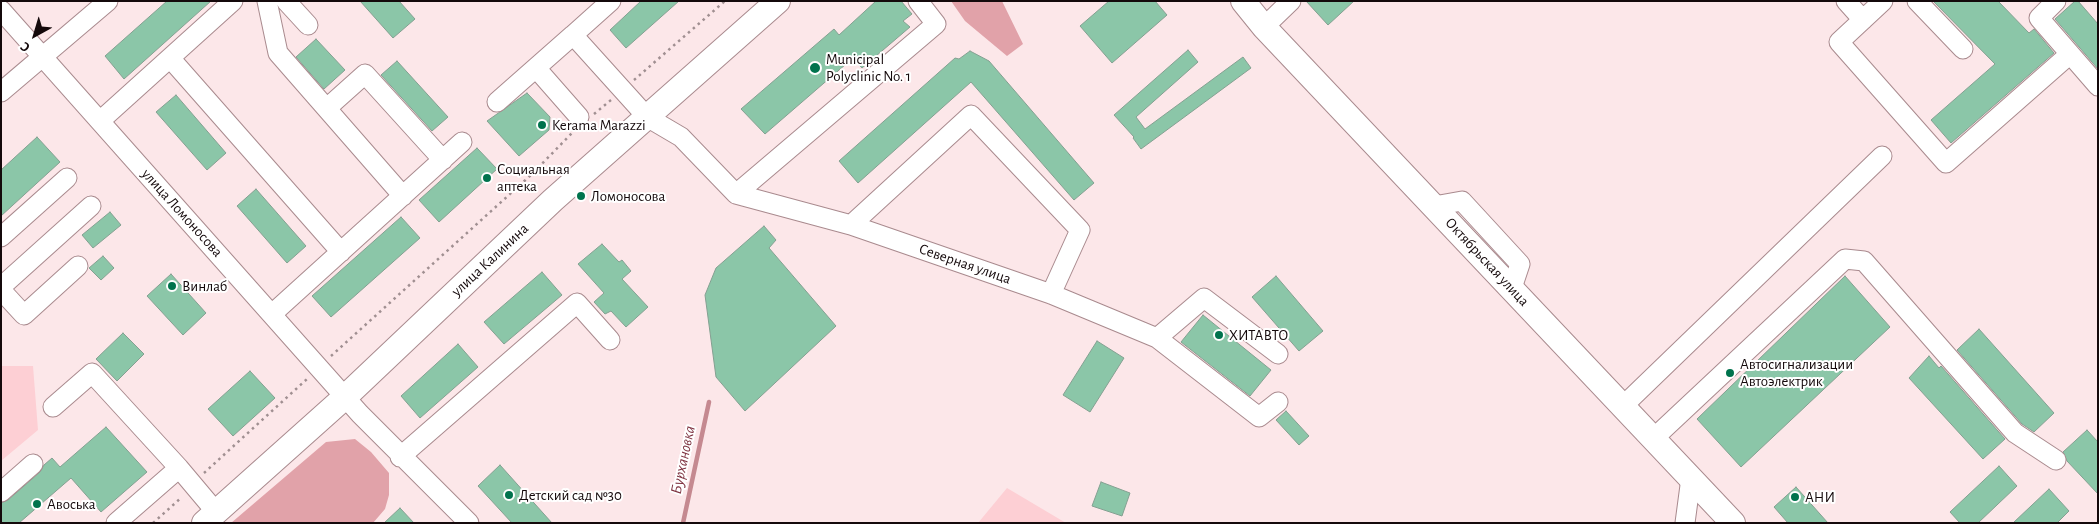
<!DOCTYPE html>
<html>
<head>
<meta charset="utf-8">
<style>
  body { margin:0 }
  #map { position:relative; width:2099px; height:524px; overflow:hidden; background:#fce7e9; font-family:"Alegreya Sans",sans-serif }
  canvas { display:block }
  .frame { position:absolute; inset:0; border:2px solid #14090b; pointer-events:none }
  .north { position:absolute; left:10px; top:10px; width:50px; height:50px; -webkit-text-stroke:4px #fff; paint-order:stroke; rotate:219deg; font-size:14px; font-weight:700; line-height:20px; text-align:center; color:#14090b }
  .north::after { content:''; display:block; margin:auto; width:18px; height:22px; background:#14090b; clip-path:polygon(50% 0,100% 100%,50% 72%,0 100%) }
</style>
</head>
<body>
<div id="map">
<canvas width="2099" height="524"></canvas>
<div class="frame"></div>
<div class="north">С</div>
</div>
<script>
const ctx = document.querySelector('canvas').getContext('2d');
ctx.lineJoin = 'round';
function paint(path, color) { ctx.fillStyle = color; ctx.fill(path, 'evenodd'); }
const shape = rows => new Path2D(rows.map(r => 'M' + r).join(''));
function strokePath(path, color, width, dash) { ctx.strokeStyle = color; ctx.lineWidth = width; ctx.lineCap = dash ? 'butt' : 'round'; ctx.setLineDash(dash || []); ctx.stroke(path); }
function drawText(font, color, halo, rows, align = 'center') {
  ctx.font = font + ' "Alegreya Sans",sans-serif'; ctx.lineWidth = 4; ctx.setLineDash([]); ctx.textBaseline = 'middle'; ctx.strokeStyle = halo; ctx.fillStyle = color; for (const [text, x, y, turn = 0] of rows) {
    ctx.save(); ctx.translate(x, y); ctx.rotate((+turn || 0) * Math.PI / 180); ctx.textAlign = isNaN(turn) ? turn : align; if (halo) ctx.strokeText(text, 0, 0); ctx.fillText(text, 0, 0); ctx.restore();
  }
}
paint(shape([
  [1,366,33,366,38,430,1,461],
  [1007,488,1066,523,978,523]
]), '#fdcfd4');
paint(shape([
  [951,1,1002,1,1023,44,1007,56,965,21],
  [355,439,371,452,389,473,389,495,385,509,373,523,231,523,326,442]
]), '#e1a2a9');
strokePath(shape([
  [683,523,709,402]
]), '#c58990', 4.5);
const building = shape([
  [167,1,211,1,124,79,105,56,167,1],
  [360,1,399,1,415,19,393,38,360,1],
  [641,1,679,1,626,48,610,30,641,1],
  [876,1,901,1,912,14,903,21,910,27,862,68,853,58,765,134,741,109,834,29,839,35,876,1],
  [1109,1,1155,1,1167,15,1112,63,1080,26,1109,1],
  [1306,1,1354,1,1328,25,1306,1],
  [1933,1,1998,1,2029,33,2034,29,2054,53,1951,143,1931,120,1995,64,1933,1],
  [2075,1,2078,1,2098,24,2098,69,2055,19,2075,1],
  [316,39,345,70,324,89,296,57,316,39],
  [1188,50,1198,62,1136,117,1145,129,1243,57,1251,68,1141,149,1133,138,1134,137,1114,115,1188,50],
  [970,51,989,61,1094,183,1074,200,971,82,858,183,839,161,955,58,959,59,970,51],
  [397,61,448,117,432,131,381,75,397,61],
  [527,93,550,117,549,130,519,156,487,121,527,93],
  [176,95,226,153,207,170,156,112,176,95],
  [37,137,60,162,1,216,1,170,37,137],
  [477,148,497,169,439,222,419,200,477,148],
  [256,189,306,246,287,263,237,206,256,189],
  [110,212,121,225,93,248,82,235,110,212],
  [401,217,420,238,331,317,312,296,401,217],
  [764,226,776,240,769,248,836,326,745,411,716,377,705,295,716,268,764,226],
  [602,244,619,262,622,260,631,271,622,279,648,307,626,327,611,311,605,314,594,302,604,293,578,264,602,244],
  [103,256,114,268,101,280,89,268,103,256],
  [542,272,562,295,504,344,484,322,542,272],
  [171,274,206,313,183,335,147,296,171,274],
  [1276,276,1323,331,1299,351,1252,297,1276,276],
  [1845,276,1890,327,1741,467,1697,419,1845,276],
  [1203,315,1271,370,1250,396,1181,342,1203,315],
  [1979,329,2054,413,2034,432,2022,424,1957,350,1979,329],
  [123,333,144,354,117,381,96,359,123,333],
  [1097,341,1124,358,1090,412,1063,395,1097,341],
  [458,344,478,367,420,418,401,396,458,344],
  [1929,356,1939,368,1941,366,2005,439,1983,459,1909,378,1929,356],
  [250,371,275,398,233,436,208,409,250,371],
  [1286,411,1309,436,1299,445,1276,420,1286,411],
  [106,427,147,472,101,512,71,478,19,523,1,523,1,503,8,500,40,472,44,465,52,458,60,467,106,427],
  [2087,430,2098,442,2098,494,2067,461,2063,452,2087,430],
  [500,465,552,523,512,523,478,486,500,465],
  [1999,466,2017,486,1978,523,1960,523,1950,512,1999,466],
  [1101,482,1130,493,1122,516,1092,506,1101,482],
  [1796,487,1828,523,1788,523,1774,507,1796,487],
  [2049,489,2069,511,2057,523,2013,523,2049,489],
  [400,508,414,523,384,523,400,508]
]);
paint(building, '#8bc6a8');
strokePath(building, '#84a091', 1);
const minor = shape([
  [267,1,278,53,403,196],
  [286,1,308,25],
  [611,1,573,35,647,117,681,137,736,194,851,225,1051,294,1157,338,1259,417,1278,402],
  [1846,1,1863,20],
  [1883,1,1839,42,1946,163,2070,54],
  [1917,1,1963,49],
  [2056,1,2039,18,2098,86],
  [1,10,360,414,469,523],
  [1264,27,1291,1],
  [170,58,341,252],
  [536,68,579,117],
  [1,92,108,1],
  [497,102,573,35],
  [327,108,365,74,443,160],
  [100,121,233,1],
  [736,194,936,24,918,1],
  [1434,206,1462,201,1520,264,1512,288],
  [851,225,971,115,1080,230,1051,294],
  [1,237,67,178],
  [1,287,91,206],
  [1,290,24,315,78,266],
  [272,314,462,142],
  [1157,338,1204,298,1278,354],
  [1623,406,1882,156],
  [53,407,92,373,179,468],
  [1654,438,1845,259,1864,261,2015,433,2056,460],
  [400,457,577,303,610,340],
  [1,492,33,464],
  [116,523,179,468,216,512],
  [1685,523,1691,478]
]);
const major = shape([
  [1243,1,1264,27,1733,523],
  [204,523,345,397,553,200,778,1]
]);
strokePath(minor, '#a98a8e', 21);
strokePath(major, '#a98a8e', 26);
strokePath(shape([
  [634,80,725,1],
  [594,114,611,100],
  [331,356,531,175,573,132],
  [204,473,307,379],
  [153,523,182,497]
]), '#a08f91', 2.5, [2.5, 4]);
strokePath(minor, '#fff', 19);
strokePath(major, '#fff', 24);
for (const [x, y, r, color] of [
  [815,68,6,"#00734d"],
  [542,125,5,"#00734d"],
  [487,178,5,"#00734d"],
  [581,196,5,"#00734d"],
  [172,286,5,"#00734d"],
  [1219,335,5,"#00734d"],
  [1730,373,5,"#00734d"],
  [509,495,5,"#00734d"],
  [1795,497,5,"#00734d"],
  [37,504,5,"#00734d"]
]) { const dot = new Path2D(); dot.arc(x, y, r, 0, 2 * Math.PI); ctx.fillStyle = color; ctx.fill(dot); strokePath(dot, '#fff', 2); }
drawText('15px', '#14090b', '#fff', [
  ["Municipal",826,59],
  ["Polyclinic No. 1",826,76],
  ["Kerama Marazzi",552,125],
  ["Социальная",497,169],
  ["аптека",497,186],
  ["Ломоносова",591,196],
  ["Винлаб",182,286],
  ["ХИТАВТО",1229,335],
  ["Автосигнализации",1740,364],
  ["Автоэлектрик",1740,381],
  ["Детский сад №30",519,495],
  ["АНИ",1805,497],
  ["Авоська",47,504]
], 'left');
drawText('15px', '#14090b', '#fff', [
  ["улица Ломоносова",182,213,48],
  ["улица Калинина",490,260,-43],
  ["Октябрьская улица",1487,262,47],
  ["Северная улица",965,264,19]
]);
drawText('italic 16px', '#7d313f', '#fff', [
  ["Бурхановка",683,460,-78]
]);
</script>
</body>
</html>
